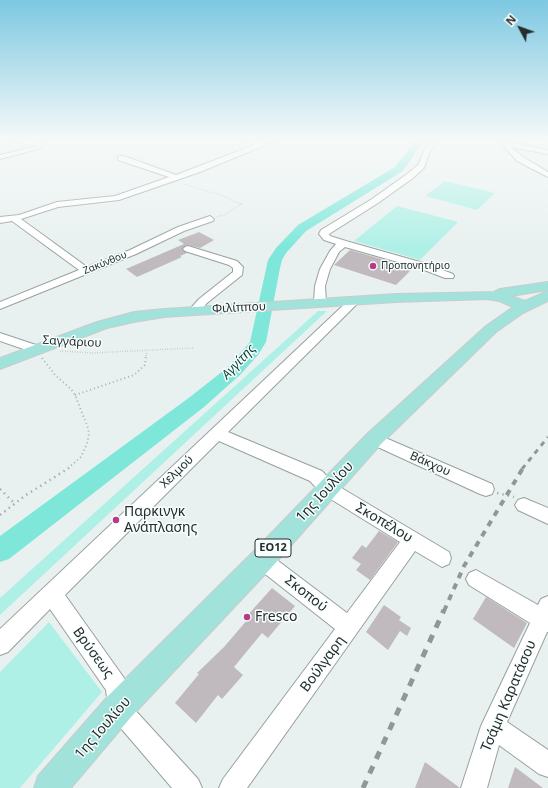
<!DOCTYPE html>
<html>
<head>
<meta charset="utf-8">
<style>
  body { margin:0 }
  #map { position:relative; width:548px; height:788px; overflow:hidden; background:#e9f1f0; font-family:"Noto Sans",sans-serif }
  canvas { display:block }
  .north { position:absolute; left:500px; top:8px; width:40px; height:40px; -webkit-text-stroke:3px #f6fffd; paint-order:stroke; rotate:311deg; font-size:11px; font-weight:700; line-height:16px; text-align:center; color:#282b2b }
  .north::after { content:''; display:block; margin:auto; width:14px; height:18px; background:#282b2b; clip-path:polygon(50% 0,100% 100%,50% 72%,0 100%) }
</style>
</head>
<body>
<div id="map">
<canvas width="548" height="788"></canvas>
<div class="north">N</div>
</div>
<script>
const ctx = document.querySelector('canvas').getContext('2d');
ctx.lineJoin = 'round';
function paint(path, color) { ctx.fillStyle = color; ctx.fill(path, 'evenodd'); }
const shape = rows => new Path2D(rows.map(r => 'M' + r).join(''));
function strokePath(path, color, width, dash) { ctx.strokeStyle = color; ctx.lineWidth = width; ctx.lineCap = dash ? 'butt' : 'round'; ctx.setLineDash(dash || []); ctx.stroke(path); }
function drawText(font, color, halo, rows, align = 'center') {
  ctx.font = font + ' "Noto Sans",sans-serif'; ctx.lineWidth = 3; ctx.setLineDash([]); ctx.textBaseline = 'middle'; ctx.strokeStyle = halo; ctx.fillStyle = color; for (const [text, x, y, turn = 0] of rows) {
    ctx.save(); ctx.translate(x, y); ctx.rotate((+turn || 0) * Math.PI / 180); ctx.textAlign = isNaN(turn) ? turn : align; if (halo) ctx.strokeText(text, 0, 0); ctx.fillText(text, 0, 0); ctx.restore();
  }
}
paint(shape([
  [445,181,495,193,477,210,425,196],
  [397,206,458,222,420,260,354,241],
  [318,311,327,311,0,615,0,598],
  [49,622,102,692,20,788,0,788,0,672]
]), '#aff0e6');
paint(shape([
  [418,138,426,138,403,171,306,231,286,253,282,260,280,268,266,342,258,355,240,375,204,407,9,559,0,562,0,536,190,397,228,367,250,342,268,260,276,248,298,225,395,167,418,138]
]), '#7ee7da');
paint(shape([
  [199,232,214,240,200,248,188,245,185,246,182,249,187,253,180,256,182,257,137,277,126,269,184,244,178,240],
  [350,250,413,268,396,285,334,265],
  [379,531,398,542,370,580,356,570,361,564,352,558,362,545,366,548],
  [272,588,295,606,268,638,262,633,234,667,243,675,222,699,218,695,196,723,175,703,199,674,197,673,224,647,248,619,246,617],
  [486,597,527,623,514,648,473,619],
  [384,605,401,617,399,620,411,628,407,636,400,631,388,650,366,632],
  [425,762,460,788,415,788],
  [515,767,543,788,508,788]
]), '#c0b9bd');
const minor = shape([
  [5,138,13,138,20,142,15,143,5,138],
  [34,138,43,138,41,140,43,145,38,149,0,159,0,155,34,147,36,144,34,138],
  [237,138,246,138,260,142,271,138,279,138,263,146,200,172,119,200,58,207,21,219,87,267,130,250,178,227,210,216,214,219,213,221,184,231,136,254,0,309,0,302,79,270,12,221,0,223,0,217,19,215,57,202,115,196,169,177,118,160,118,156,124,156,176,175,254,145,237,138],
  [434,138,440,138,430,151,424,168,413,178,378,203,329,234,330,236,346,241,427,264,453,274,454,276,453,278,445,278,419,268,345,247,339,252,330,269,325,286,326,302,324,304,320,305,316,304,314,302,315,286,320,269,330,251,336,244,324,240,319,234,321,230,372,199,407,174,418,165,424,151,434,138],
  [504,141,548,150,548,154,511,147,523,157,548,172,548,177,517,161,501,143,504,141],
  [188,246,237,261,243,267,242,275,207,303,199,312,195,313,191,312,189,310,191,308,199,299,233,272,233,268,229,265,185,251,183,249,185,247,188,246],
  [355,297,361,300,359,302,228,432,322,471,333,483,449,552,451,558,449,564,442,567,415,551,247,788,219,788,223,779,335,629,255,566,253,560,255,554,262,551,269,554,347,613,400,542,321,493,310,481,219,441,65,595,124,678,131,702,135,710,198,779,202,788,172,788,119,726,108,706,106,690,50,609,8,652,0,655,0,629,351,298,355,297],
  [0,333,39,346,41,349,39,352,35,353,0,341,0,333],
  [374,433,492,484,494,489,492,494,486,496,480,494,369,443,366,439,369,435,374,433],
  [524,498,548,508,548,524,518,510,515,505,518,500,524,498],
  [476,570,538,605,541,599,548,596,548,632,547,632,507,722,548,750,548,777,539,774,499,745,487,788,461,788,481,726,530,623,469,585,466,579,469,573,476,570]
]);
const major = shape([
  [548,282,548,290,511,296,525,301,548,291,548,301,523,313,496,332,381,444,271,568,131,717,71,788,34,788,38,776,109,695,253,552,367,434,486,326,513,307,499,301,487,299,396,302,164,317,134,322,107,328,0,369,0,358,97,322,134,312,164,309,396,294,494,292,500,289,548,282]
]);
strokePath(minor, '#98a09e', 2);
strokePath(major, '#cbcccc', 2);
strokePath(shape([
  [184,184,220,195]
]), '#aab0b0', 1, [0.5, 1.5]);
strokePath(shape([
  [217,217,226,214,241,204,218,194],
  [60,351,92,353,193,348],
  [146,356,147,352]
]), '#aab0b0', 1.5, [0.5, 2]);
strokePath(shape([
  [42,358,55,375,71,389,75,395,88,428,89,434,87,444,81,457,67,469],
  [75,395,134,375,145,365,146,355]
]), '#aab0b0', 2, [1, 3]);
strokePath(shape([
  [0,489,15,504],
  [497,493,514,497],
  [0,515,26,495,69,468]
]), '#aab0b0', 2.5, [1.5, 4]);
paint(minor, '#fff');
paint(major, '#a1e2da');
strokePath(shape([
  [522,469,548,437]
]), '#919797', 3, [5, 5]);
strokePath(shape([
  [444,611,464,566,523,468]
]), '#919797', 4, [6, 6]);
strokePath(shape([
  [363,788,444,610]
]), '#919797', 5, [8, 8]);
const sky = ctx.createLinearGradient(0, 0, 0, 248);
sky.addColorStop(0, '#7dc8e2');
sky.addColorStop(0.56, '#f5f9f8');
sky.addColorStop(1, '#f5f9f800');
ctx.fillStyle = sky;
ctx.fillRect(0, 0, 548, 248);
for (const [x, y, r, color] of [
  [373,266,4,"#b83986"],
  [116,520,4,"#b83986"],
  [247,617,4,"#b83986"]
]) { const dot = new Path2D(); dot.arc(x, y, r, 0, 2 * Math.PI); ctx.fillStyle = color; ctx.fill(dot); strokePath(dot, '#f6fffd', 1.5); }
drawText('10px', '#282b2b', '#f6fffd', [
  ["Ζακύνθου",105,263,-22]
]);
drawText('10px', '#282b2b', '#f6fffd', [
  ["Προπονητήριο",381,266]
], 'left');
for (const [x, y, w] of [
  [273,548,36]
]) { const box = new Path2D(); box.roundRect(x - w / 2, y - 9, w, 18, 3); ctx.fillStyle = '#f6fffd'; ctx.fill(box); strokePath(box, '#282b2b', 1); }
drawText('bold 11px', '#282b2b', null, [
  ["ΕΟ12",273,548]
]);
drawText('12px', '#282b2b', '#f6fffd', [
  ["Φιλίππου",239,308,-3],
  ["Σαγγάριου",72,342,3],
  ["Βάκχου",430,464,24],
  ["Χελμού",177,472,-44]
]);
drawText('italic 13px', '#0b3e38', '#f6fffd', [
  ["Αγγίτης",239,362,-47]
]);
drawText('14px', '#282b2b', '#f6fffd', [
  ["1ης Ιουλίου",325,492,-47],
  ["Σκοπέλου",384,523,31],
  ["Σκοπού",306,594,38],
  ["Βρύσεως",93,653,54],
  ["Βούλγαρη",323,664,-54],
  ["Τσάμη Καρατάσου",509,696,-67],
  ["1ης Ιουλίου",103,728,-49]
]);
drawText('14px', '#282b2b', '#f6fffd', [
  ["Παρκινγκ",124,512],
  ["Ανάπλασης",124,528],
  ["Fresco",255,617]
], 'left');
</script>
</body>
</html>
